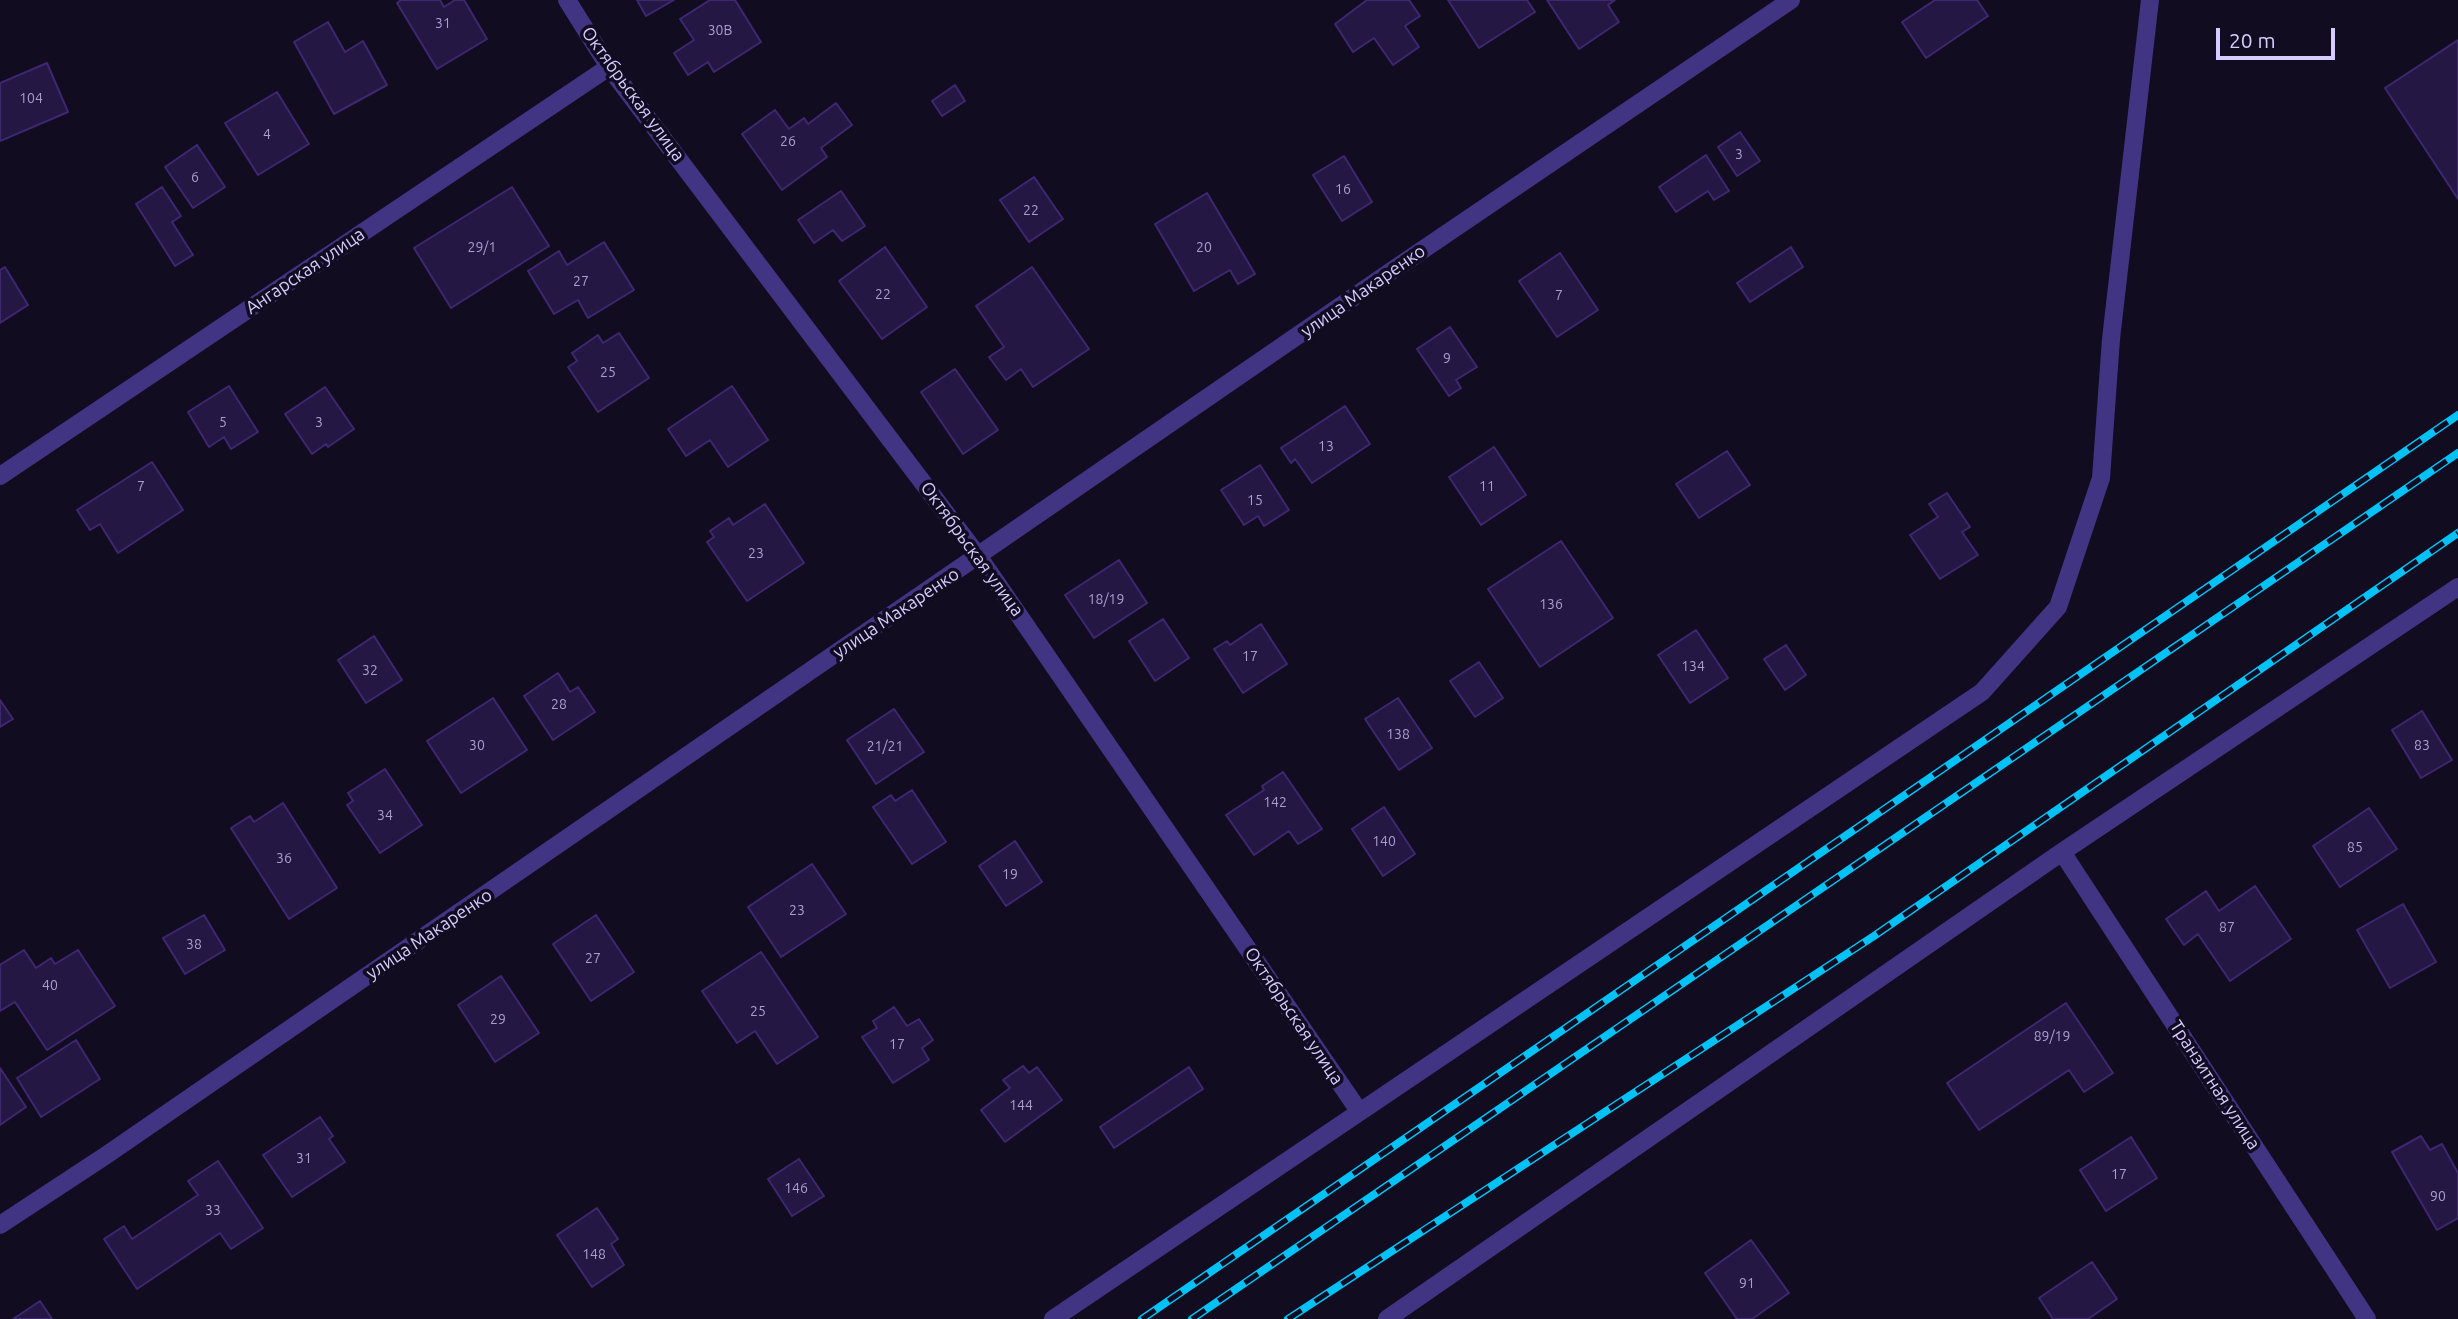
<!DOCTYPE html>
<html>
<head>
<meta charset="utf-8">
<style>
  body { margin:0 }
  #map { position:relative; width:2458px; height:1319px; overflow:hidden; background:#120c21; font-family:Ubuntu,sans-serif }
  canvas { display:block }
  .scale { position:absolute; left:2216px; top:28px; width:119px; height:32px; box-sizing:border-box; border:4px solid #d7ccff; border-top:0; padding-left:9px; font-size:21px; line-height:24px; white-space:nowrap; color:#d7ccff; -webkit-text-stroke:5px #120c21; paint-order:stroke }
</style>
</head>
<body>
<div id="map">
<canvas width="2458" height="1319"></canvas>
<div class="scale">20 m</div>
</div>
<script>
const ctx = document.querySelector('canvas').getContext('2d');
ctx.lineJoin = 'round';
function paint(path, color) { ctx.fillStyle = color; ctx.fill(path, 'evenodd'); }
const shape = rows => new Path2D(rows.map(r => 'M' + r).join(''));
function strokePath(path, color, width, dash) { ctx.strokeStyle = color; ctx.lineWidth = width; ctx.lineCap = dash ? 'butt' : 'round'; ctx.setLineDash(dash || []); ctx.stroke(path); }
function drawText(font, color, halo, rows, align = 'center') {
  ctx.font = font + ' Ubuntu,sans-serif'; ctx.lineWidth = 7; ctx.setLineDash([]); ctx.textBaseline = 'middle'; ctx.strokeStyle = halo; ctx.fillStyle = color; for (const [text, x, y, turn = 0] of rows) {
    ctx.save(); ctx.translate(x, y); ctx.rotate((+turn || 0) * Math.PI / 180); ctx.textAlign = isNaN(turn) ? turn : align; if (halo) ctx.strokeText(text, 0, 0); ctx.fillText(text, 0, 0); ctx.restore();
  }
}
const building = shape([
  [401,0,440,0,444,7,455,0,464,0,487,39,437,69,397,3,401,0],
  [637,0,674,0,646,16,637,0],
  [710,0,735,0,761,42,714,72,708,62,688,75,674,53,694,40,680,19,710,0],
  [1367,0,1409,0,1420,16,1405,26,1419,47,1393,65,1374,38,1353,52,1335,24,1367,0],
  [1448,0,1527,0,1535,12,1479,48,1448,0],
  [1547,0,1615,0,1608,5,1619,22,1579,49,1547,0],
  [1935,0,1977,0,1988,16,1926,58,1902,22,1935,0],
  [328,22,345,52,363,41,387,85,334,114,294,42,328,22],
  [2458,40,2458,199,2385,88,2458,40],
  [47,63,68,112,0,141,0,83,47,63],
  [955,85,965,101,942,116,932,101,955,85],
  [277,92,309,144,258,175,225,123,277,92],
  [836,103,852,125,821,148,827,157,782,190,742,134,775,110,789,129,804,118,808,124,836,103],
  [1740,132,1760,161,1737,176,1718,147,1740,132],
  [197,145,225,187,193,208,165,167,197,145],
  [1706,155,1729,191,1714,200,1708,191,1676,212,1659,187,1706,155],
  [1344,156,1372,202,1342,221,1313,175,1344,156],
  [1034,177,1063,219,1029,242,1000,200,1034,177],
  [162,187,181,216,172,222,193,255,175,266,136,204,162,187],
  [512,187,549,246,451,308,414,248,512,187],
  [841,191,865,226,842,241,833,230,814,243,798,220,841,191],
  [1207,193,1255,274,1238,284,1230,270,1194,291,1155,224,1207,193],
  [604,242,634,290,588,318,578,300,554,314,528,271,559,251,567,265,604,242],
  [885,247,927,307,882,339,839,281,885,247],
  [1791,247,1803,267,1750,302,1737,283,1791,247],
  [1560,253,1598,310,1557,337,1519,281,1560,253],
  [5,267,28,305,0,323,0,270,5,267],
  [1032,267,1089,349,1033,387,1021,369,1006,380,989,357,1004,347,976,306,1032,267],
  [1450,327,1477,367,1456,380,1461,388,1449,396,1417,349,1450,327],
  [619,333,649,378,598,412,568,367,577,361,572,353,598,335,603,343,619,333],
  [955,369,998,430,963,454,921,392,955,369],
  [229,386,258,432,231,449,224,437,209,447,188,412,229,386],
  [732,386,768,440,728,467,710,440,686,456,668,429,732,386],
  [325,387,354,429,328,447,326,444,312,454,285,414,325,387],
  [1345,406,1370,444,1312,483,1295,459,1291,463,1281,448,1345,406],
  [1494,447,1526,495,1481,525,1449,477,1494,447],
  [1727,451,1750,485,1699,518,1676,484,1727,451],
  [152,462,183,510,118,553,100,524,90,530,77,510,152,462],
  [1260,465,1289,510,1264,526,1258,516,1244,525,1221,490,1260,465],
  [1947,493,1970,527,1962,532,1978,555,1940,579,1910,535,1938,517,1929,504,1947,493],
  [765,504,804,563,747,601,707,542,714,537,710,531,729,518,733,525,765,504],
  [1561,541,1613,618,1540,667,1488,589,1561,541],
  [1119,560,1147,603,1094,638,1065,595,1119,560],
  [1163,619,1189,658,1155,681,1129,641,1163,619],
  [1261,624,1287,664,1243,693,1214,649,1227,641,1230,645,1261,624],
  [1696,630,1728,678,1690,703,1658,655,1696,630],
  [374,636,402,680,366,703,338,660,374,636],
  [1786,645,1806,675,1785,690,1764,659,1786,645],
  [1479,662,1503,698,1475,717,1450,681,1479,662],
  [558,673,570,692,578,687,595,712,553,740,524,696,558,673],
  [493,698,527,750,461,793,427,741,493,698],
  [1398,698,1432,748,1399,770,1365,719,1398,698],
  [0,700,13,719,0,727,0,700],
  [894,709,924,752,876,784,847,740,894,709],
  [2422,711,2452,760,2421,778,2392,730,2422,711],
  [385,769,422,825,380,853,347,805,353,801,348,793,385,769],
  [1283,772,1322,829,1298,844,1289,831,1254,855,1226,815,1264,790,1262,786,1283,772],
  [912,790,946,842,912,864,873,807,891,795,895,801,912,790],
  [283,803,337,888,289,919,231,828,250,816,254,822,283,803],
  [1384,807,1415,854,1383,876,1352,829,1384,807],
  [2369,808,2397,849,2340,887,2313,846,2369,808],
  [1015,841,1042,882,1006,906,979,866,1015,841],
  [812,864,846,914,781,957,748,907,812,864],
  [2255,886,2291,939,2230,981,2198,934,2184,945,2166,919,2206,891,2219,911,2255,886],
  [2403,904,2436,962,2390,988,2357,930,2403,904],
  [204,915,225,950,185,974,163,938,204,915],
  [596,915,634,972,591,1001,553,944,596,915],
  [24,950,36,968,51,958,55,964,78,950,115,1006,47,1050,15,1002,0,1011,0,965,24,950],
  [761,952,818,1037,777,1064,755,1031,737,1043,702,991,761,952],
  [501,976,539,1033,495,1062,458,1005,501,976],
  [2066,1003,2113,1073,2084,1092,2069,1070,1979,1130,1947,1083,2066,1003],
  [894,1007,907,1026,919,1019,933,1040,922,1048,929,1060,893,1083,862,1037,877,1028,873,1021,894,1007],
  [76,1040,100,1079,41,1117,17,1078,76,1040],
  [1023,1066,1029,1073,1037,1067,1062,1100,1005,1142,981,1110,1010,1088,1003,1080,1023,1066],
  [1189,1067,1203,1089,1114,1148,1100,1127,1189,1067],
  [0,1068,26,1107,0,1125,0,1068],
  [320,1117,333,1136,329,1139,345,1162,292,1197,263,1155,320,1117],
  [2421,1136,2430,1150,2442,1144,2458,1173,2458,1218,2437,1230,2392,1152,2421,1136],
  [2131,1137,2157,1178,2106,1211,2080,1170,2131,1137],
  [799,1159,824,1196,792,1216,768,1179,799,1159],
  [218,1161,263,1228,231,1249,220,1233,137,1289,104,1239,124,1226,132,1239,198,1195,188,1181,218,1161],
  [597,1208,618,1239,611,1244,624,1265,592,1287,557,1235,597,1208],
  [1751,1240,1789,1293,1752,1319,1737,1319,1705,1273,1751,1240],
  [2092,1262,2117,1299,2088,1319,2053,1319,2039,1298,2092,1262],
  [40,1301,52,1319,13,1319,40,1301]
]);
paint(building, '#251743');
strokePath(building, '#3e2770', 2);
strokePath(shape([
  [567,0,609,67,979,557,1359,1111],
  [0,476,609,67],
  [2062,852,2367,1319],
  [0,1225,105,1156,1390,272,1791,0],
  [1053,1319,1982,692,2058,607,2101,478,2111,339,2150,0],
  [1387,1319,2062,852,2458,587]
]), '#403483', 18);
const rail = shape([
  [1142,1319,2458,415],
  [1192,1319,2458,453],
  [1288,1319,1874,936,2458,533]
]);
strokePath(rail, '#00c2f7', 8);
strokePath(rail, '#120c21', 5, [16]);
drawText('14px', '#aa9fd0', null, [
  ["31",443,23],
  ["30В",720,30],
  ["104",31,98],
  ["4",267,134],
  ["26",788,141],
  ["3",1739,154],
  ["6",195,177],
  ["16",1343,189],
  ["22",1031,210],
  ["29/1",482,247],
  ["20",1204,247],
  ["27",581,281],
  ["22",883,294],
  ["7",1559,295],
  ["9",1447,358],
  ["25",608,372],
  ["5",223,422],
  ["3",319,422],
  ["13",1326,446],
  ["7",141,486],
  ["11",1487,486],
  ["15",1255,500],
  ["23",756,553],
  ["18/19",1106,599],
  ["136",1551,604],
  ["17",1250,656],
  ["134",1693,666],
  ["32",370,670],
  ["28",559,704],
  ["138",1398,734],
  ["30",477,745],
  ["83",2422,745],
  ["21/21",885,746],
  ["142",1275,802],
  ["34",385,815],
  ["140",1384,841],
  ["85",2355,847],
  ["36",284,858],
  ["19",1010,874],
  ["23",797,910],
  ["87",2227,927],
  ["38",194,944],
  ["27",593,958],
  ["40",50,985],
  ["25",758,1011],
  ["29",498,1019],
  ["89/19",2052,1036],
  ["17",897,1044],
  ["144",1021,1105],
  ["31",304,1158],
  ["17",2119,1174],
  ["146",796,1188],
  ["90",2438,1196],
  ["33",213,1210],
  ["148",594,1254],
  ["91",1747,1283]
]);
drawText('18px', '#d7ccff', '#120c21', [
  ["Октябрьская улица",633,94,54],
  ["Ангарская улица",305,271,-34],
  ["улица Макаренко",1363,291,-35],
  ["Октябрьская улица",972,549,54],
  ["улица Макаренко",896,613,-34],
  ["улица Макаренко",429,934,-34],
  ["Октябрьская улица",1294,1016,56],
  ["Транзитная улица",2215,1085,57]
]);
</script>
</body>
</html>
